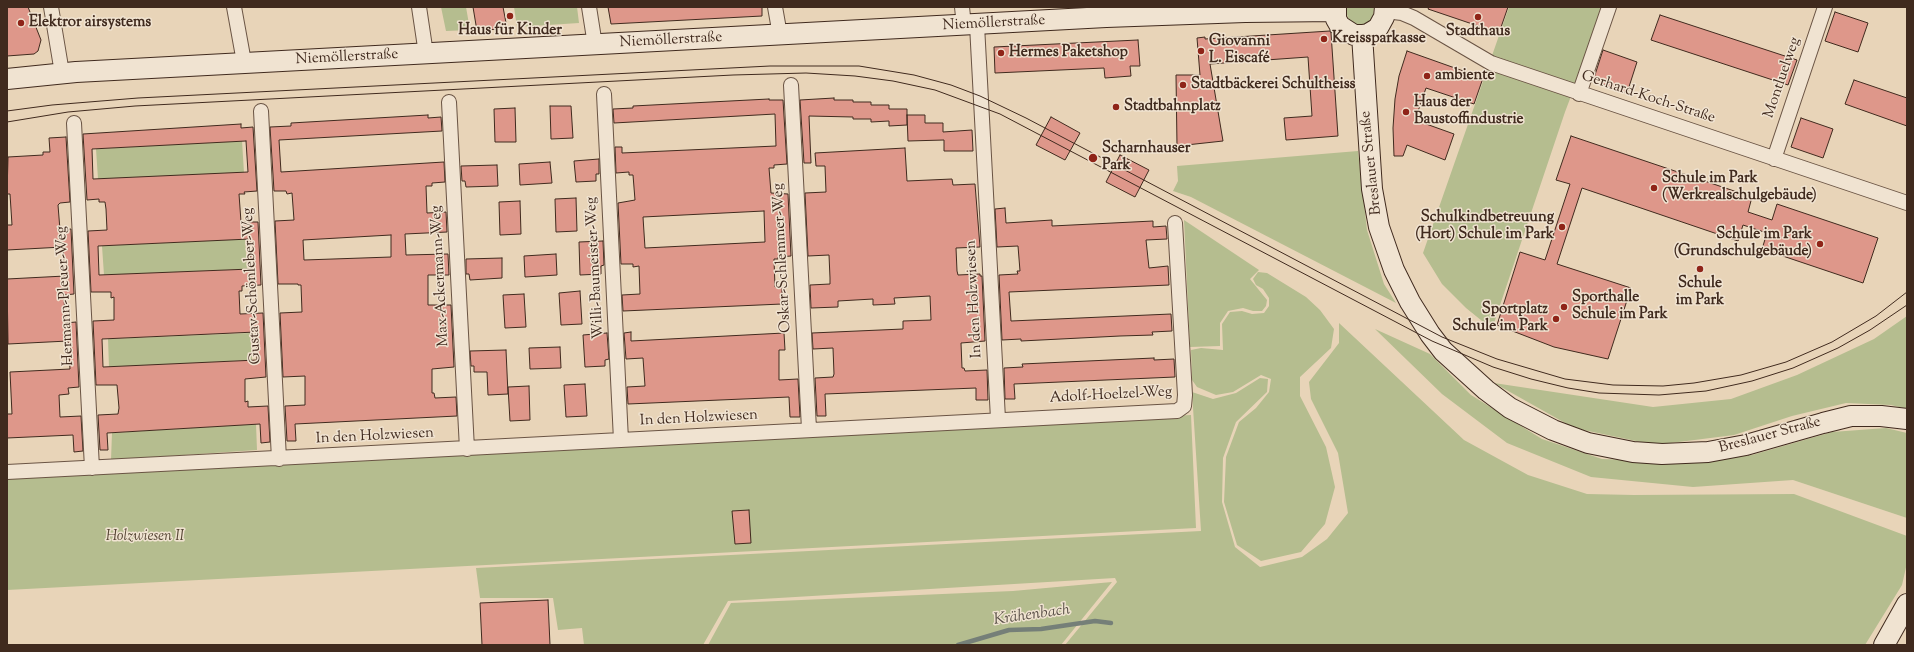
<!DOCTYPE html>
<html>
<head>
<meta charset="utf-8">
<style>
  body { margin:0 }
  #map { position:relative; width:1914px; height:652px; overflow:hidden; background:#e8d4b8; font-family:"Sorts Mill Goudy",serif }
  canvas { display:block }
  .frame { position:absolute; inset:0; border:8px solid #402a1e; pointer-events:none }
</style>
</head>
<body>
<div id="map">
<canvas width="1914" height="652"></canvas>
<div class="frame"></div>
</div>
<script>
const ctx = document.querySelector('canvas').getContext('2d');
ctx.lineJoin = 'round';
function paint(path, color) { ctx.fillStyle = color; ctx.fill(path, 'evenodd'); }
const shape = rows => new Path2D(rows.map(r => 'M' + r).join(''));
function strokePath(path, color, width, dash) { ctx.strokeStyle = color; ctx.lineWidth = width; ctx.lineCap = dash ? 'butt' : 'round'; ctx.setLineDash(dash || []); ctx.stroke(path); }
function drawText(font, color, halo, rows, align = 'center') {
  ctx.font = font + ' "Sorts Mill Goudy",serif'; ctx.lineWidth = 3; ctx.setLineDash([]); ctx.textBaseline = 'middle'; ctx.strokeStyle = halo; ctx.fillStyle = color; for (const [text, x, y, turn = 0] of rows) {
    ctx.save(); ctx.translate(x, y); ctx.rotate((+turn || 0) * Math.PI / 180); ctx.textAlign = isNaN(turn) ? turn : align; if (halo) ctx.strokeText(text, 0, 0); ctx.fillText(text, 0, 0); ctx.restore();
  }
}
paint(shape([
  [441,7,466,7,470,30,446,31],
  [514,7,577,7,579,23,517,27],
  [1347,7,1374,7,1373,18,1368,23,1361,25,1353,23,1348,18,1346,11],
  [1509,7,1601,7,1590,46,1565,112,1492,329,1466,308,1442,284,1423,253],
  [242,141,244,173,98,179,96,149],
  [1358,151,1367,230,1384,284,1396,303,1191,197,1173,191,1178,181,1177,166],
  [1184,220,1259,270,1250,279,1267,300,1266,306,1262,311,1253,311,1243,308,1228,311,1220,323,1220,346,1190,347],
  [245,239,247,269,104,275,102,246],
  [1258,272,1267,273,1306,297,1320,310,1334,329,1331,348,1300,377,1300,396,1326,447,1335,487,1325,524,1301,552,1261,561,1237,545,1224,502,1226,457,1239,422,1256,408,1269,392,1271,379,1261,375,1233,392,1216,395,1197,387,1192,380,1191,350,1201,348,1223,350,1222,324,1230,312,1242,311,1252,314,1264,313,1269,306,1269,298,1263,289,1256,285,1253,279],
  [1907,316,1907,409,1891,405,1846,403,1792,416,1734,435,1655,445,1574,428,1494,383,1653,407,1731,399,1797,375,1874,339],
  [1339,323,1464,440,1528,475,1587,494,1634,495,1794,494,1907,536,1907,563,1902,585,1865,645,1065,645,1117,582,1115,578,728,601,703,645,584,645,582,628,558,630,553,598,480,598,476,568,1201,531,1192,392,1213,399,1236,393,1260,378,1268,379,1267,392,1236,422,1223,458,1222,502,1235,547,1260,567,1302,557,1327,539,1348,513,1338,453,1311,399,1309,382,1339,343],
  [1375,329,1430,354,1471,395,1542,439,1602,459,1688,462,1752,455,1832,432,1886,428,1907,433,1907,518,1793,480,1693,487,1591,477,1507,443,1442,394],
  [251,333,252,360,109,367,108,339],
  [1191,415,1196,528,7,590,7,478],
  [256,424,257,450,111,460,112,433],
  [1112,582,1061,645,708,645,731,603,1013,591]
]), '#b5bd8f');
strokePath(shape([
  [958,645,1009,630,1041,629,1095,621,1111,623]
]), '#757f78', 4.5);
const building = shape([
  [7,7,28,7,41,40,38,51,34,54,7,56,7,7],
  [473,7,503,7,507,28,477,31,473,7],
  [608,7,762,7,762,16,611,24,608,7],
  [1429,7,1508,7,1499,33,1428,9,1429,7],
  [1835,12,1868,23,1858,52,1825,41,1835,12],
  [1660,15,1797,60,1788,85,1651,40,1660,15],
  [1330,31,1331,33,1338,136,1286,140,1284,118,1312,116,1308,57,1210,64,1223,141,1177,146,1176,75,1200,75,1197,38,1205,37,1205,39,1330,31],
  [1138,40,1140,66,1130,66,1131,76,1105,78,1104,68,995,73,994,47,1138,40],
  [1603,50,1637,62,1627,93,1593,81,1603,50],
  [1407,51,1483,78,1474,104,1426,88,1415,120,1454,134,1445,160,1407,145,1403,156,1394,156,1393,128,1395,99,1399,76,1407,51],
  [1854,80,1907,98,1907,126,1845,104,1854,80],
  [834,98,834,100,853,100,853,102,871,102,871,105,889,105,889,109,907,109,907,125,889,126,889,121,871,122,871,119,853,119,853,117,809,116,811,163,804,163,800,100,834,98],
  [769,99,769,100,783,100,787,164,774,165,774,168,769,168,771,193,788,194,791,256,778,257,778,259,774,259,775,287,782,287,782,304,623,311,622,295,640,294,639,266,633,267,633,264,621,264,618,203,635,200,633,175,629,175,629,172,616,173,615,147,622,147,622,153,776,146,775,114,614,123,613,109,633,108,633,106,769,99],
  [764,211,765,242,645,248,643,217,764,211],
  [550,106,571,106,573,138,551,139,550,106],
  [515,108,516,142,495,142,494,109,515,108],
  [428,115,428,118,441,117,442,131,279,140,281,172,444,162,445,182,432,183,432,186,426,186,427,213,446,212,447,232,405,234,406,255,448,254,449,275,428,275,428,305,451,305,454,367,432,369,432,393,434,393,435,398,456,397,457,416,295,424,296,441,287,441,285,406,305,405,305,376,283,377,280,313,302,312,301,285,298,285,298,284,278,284,275,221,294,220,292,193,287,194,286,191,274,191,270,127,291,126,291,123,428,115],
  [391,235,391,257,304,260,303,240,391,235],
  [907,115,925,115,925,123,943,123,943,132,972,130,973,151,944,151,944,140,908,141,907,115],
  [1051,117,1080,133,1065,160,1036,145,1051,117],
  [1801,118,1833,129,1823,158,1791,147,1801,118],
  [241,124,241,128,253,127,257,191,244,192,245,194,239,194,241,222,258,222,261,285,242,286,242,291,239,291,240,314,263,313,266,377,245,379,245,402,248,401,248,407,268,406,270,442,261,443,260,424,107,433,108,450,100,450,98,415,118,414,119,408,117,385,96,385,93,321,114,320,114,297,111,298,111,292,91,292,88,231,107,230,106,209,105,202,99,202,99,199,87,200,83,134,241,124],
  [246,141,248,172,93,179,92,149,246,141],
  [250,239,251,269,99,275,98,246,250,239],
  [256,332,257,360,103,367,102,339,256,332],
  [1571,136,1752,197,1748,212,1772,220,1777,204,1878,238,1863,283,1762,249,1767,233,1743,225,1738,241,1582,188,1557,264,1631,288,1608,359,1554,347,1497,325,1520,252,1545,260,1570,184,1556,180,1571,136],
  [66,137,70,202,60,203,58,205,60,230,71,229,74,294,64,295,65,323,76,322,79,387,68,388,69,394,59,395,60,417,81,416,83,451,74,452,73,435,7,438,7,414,12,414,10,372,70,369,68,341,8,344,7,279,65,276,63,247,7,250,7,225,12,225,10,194,7,194,8,157,43,155,43,152,50,152,49,138,66,137],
  [905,148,907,181,952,179,953,185,975,184,980,247,956,248,957,271,958,275,980,274,980,276,982,276,985,341,961,343,962,368,964,368,965,371,987,370,988,400,976,400,976,388,825,394,826,416,817,416,815,378,833,377,834,374,833,348,813,349,812,333,903,329,903,321,931,320,930,296,894,298,895,304,873,305,873,299,838,301,838,307,811,308,810,285,830,284,830,278,829,255,808,256,805,193,826,192,825,166,816,166,815,153,905,148],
  [1120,155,1149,170,1135,197,1106,182,1120,155],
  [599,159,599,174,596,174,596,181,576,182,574,161,599,159],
  [550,162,552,183,520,185,519,164,550,162],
  [497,165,498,186,466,187,465,181,462,181,461,166,497,165],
  [576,198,577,231,556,232,555,199,576,198],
  [520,201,521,234,500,235,499,202,520,201],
  [1005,208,1006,223,1052,220,1052,226,1153,221,1153,227,1166,226,1167,239,1146,240,1149,268,1168,266,1169,285,1009,292,1011,321,1171,314,1172,331,1152,332,1153,335,1120,336,1021,341,1021,339,1002,340,999,275,1018,274,1017,271,1020,271,1018,246,997,247,995,209,1005,208],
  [603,241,604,265,601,266,601,274,580,275,579,242,603,241],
  [556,254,557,275,525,277,524,256,556,254],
  [502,258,502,278,470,280,469,274,466,274,466,259,502,258],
  [580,291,582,324,561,325,559,293,580,291],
  [524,294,526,327,505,328,503,295,524,294],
  [631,332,631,341,784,333,785,350,779,350,779,380,798,379,800,417,790,417,789,397,628,404,627,387,645,386,643,358,626,359,624,333,631,332],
  [607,333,609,359,605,360,605,366,585,367,583,335,607,333],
  [560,347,561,368,530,369,529,348,560,347],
  [506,350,508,394,488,395,487,372,474,372,474,366,471,366,470,351,506,350],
  [1154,358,1154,360,1174,359,1175,377,1014,384,1015,399,1005,399,1004,368,1023,367,1022,364,1154,358],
  [585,384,587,416,566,417,564,385,585,384],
  [529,386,530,420,510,421,508,387,529,386],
  [749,510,751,543,735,544,732,511,749,510],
  [548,600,550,645,482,645,480,603,548,600]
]);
paint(building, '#de978a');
strokePath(building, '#402a1e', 1);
const minor = shape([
  [51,7,62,73],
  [234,7,244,62],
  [419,7,426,54],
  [589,7,595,45],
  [775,7,780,35],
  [962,7,964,26],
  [1385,11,1402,13,1414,18,1491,63,1907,203],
  [977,25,998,419],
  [791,85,809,429],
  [604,94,621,440],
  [1579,94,1609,7],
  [449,102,467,449],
  [261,111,279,459],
  [74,123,92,468],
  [1774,159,1825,7],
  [7,472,1177,411,1184,406,1185,395,1175,223]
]);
const secondary = shape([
  [1336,7,1336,19,1340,26,1354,35,1362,35,1368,34,1378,28,1384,17,1385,7],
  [1362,35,1372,189,1379,227,1394,270,1410,302,1430,334,1443,351,1486,390,1510,408,1553,430,1588,443,1633,452,1662,454,1708,452,1746,445,1823,423,1851,416,1881,416,1907,419],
  [7,79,76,72,1106,17,1245,12,1335,11],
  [1884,645,1907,604]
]);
strokePath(minor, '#6a5444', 16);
strokePath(secondary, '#402a1e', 22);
strokePath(minor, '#f0e3d1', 14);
strokePath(secondary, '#f0e3d1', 20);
strokePath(shape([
  [7,111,52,105,138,98,770,66,859,66,914,75,951,85,980,96,1026,118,1442,337,1497,359,1565,379,1613,385,1663,386,1694,383,1741,375,1786,362,1832,342,1876,316,1907,292],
  [7,122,68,112,135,106,733,75,806,73,855,76,893,81,935,90,1000,114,1432,341,1493,367,1531,379,1568,388,1599,393,1659,395,1706,391,1752,381,1793,368,1838,348,1870,330,1907,305]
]), '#402a1e', 1);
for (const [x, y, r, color] of [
  [510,16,4,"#8f2418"],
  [1478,17,4,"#8f2418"],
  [21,23,4,"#8f2418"],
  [1324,39,4,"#8f2418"],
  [1201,51,4,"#8f2418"],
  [1001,53,4,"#8f2418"],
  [1427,76,4,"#8f2418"],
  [1183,85,4,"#8f2418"],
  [1116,107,4,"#8f2418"],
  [1406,112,4,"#8f2418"],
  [1093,158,5,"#8f2418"],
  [1654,188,4,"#8f2418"],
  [1562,227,4,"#8f2418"],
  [1820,244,4,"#8f2418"],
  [1700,269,4,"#8f2418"],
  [1564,307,4,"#8f2418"],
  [1556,319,4,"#8f2418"]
]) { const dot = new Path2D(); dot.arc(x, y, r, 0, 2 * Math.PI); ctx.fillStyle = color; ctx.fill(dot); strokePath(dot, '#f0e3d1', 1.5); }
drawText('bold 15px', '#402a1e', '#f0e3d1', [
  ["Elektror airsystems",29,23],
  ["Haus für Kinder",510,31,"center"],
  ["Stadthaus",1478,32,"center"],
  ["Kreissparkasse",1332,39],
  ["Giovanni",1209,42],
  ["L. Eiscafé",1209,59],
  ["Hermes Paketshop",1009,53],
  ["ambiente",1435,76],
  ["Stadtbäckerei Schultheiss",1191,85],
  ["Haus der",1414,103],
  ["Baustoffindustrie",1414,120],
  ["Stadtbahnplatz",1124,107],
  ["Scharnhauser",1102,149],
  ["Park",1102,166],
  ["Schule im Park",1662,179],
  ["(Werkrealschulgebäude)",1662,196],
  ["Schulkindbetreuung",1554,218,"right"],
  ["(Hort) Schule im Park",1554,235,"right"],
  ["Schule im Park",1812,235,"right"],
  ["(Grundschulgebäude)",1812,252,"right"],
  ["Schule",1700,284,"center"],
  ["im Park",1700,301,"center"],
  ["Sporthalle",1572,298],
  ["Schule im Park",1572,315],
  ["Sportplatz",1548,310,"right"],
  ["Schule im Park",1548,327,"right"]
], 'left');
drawText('15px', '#402a1e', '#f0e3d1', [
  ["Niemöllerstraße",994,24,-3],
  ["Niemöllerstraße",671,41,-3],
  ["Niemöllerstraße",347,58,-3],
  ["Montluelweg",1783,78,-71],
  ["Gerhard-Koch-Straße",1648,98,18],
  ["Breslauer Straße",1372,163,-96],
  ["Oskar-Schlemmer-Weg",783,258,-93],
  ["Willi-Baumeister-Weg",596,268,-93],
  ["Max-Ackermann-Weg",441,276,-93],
  ["Gustav-Schönleber-Weg",253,286,-93],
  ["Hermann-Pleuer-Weg",66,296,-93],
  ["In den Holzwiesen",975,299,-93],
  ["Adolf-Hoelzel-Weg",1111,396,-3],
  ["In den Holzwiesen",699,419,-3],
  ["Breslauer Straße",1770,436,-15],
  ["In den Holzwiesen",375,437,-3]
]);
drawText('italic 15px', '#574735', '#f0e3d1', [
  ["Holzwiesen II",145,537]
]);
drawText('italic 16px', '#564d44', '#f0e3d1', [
  ["Krähenbach",1032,616,-8]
]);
</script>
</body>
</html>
